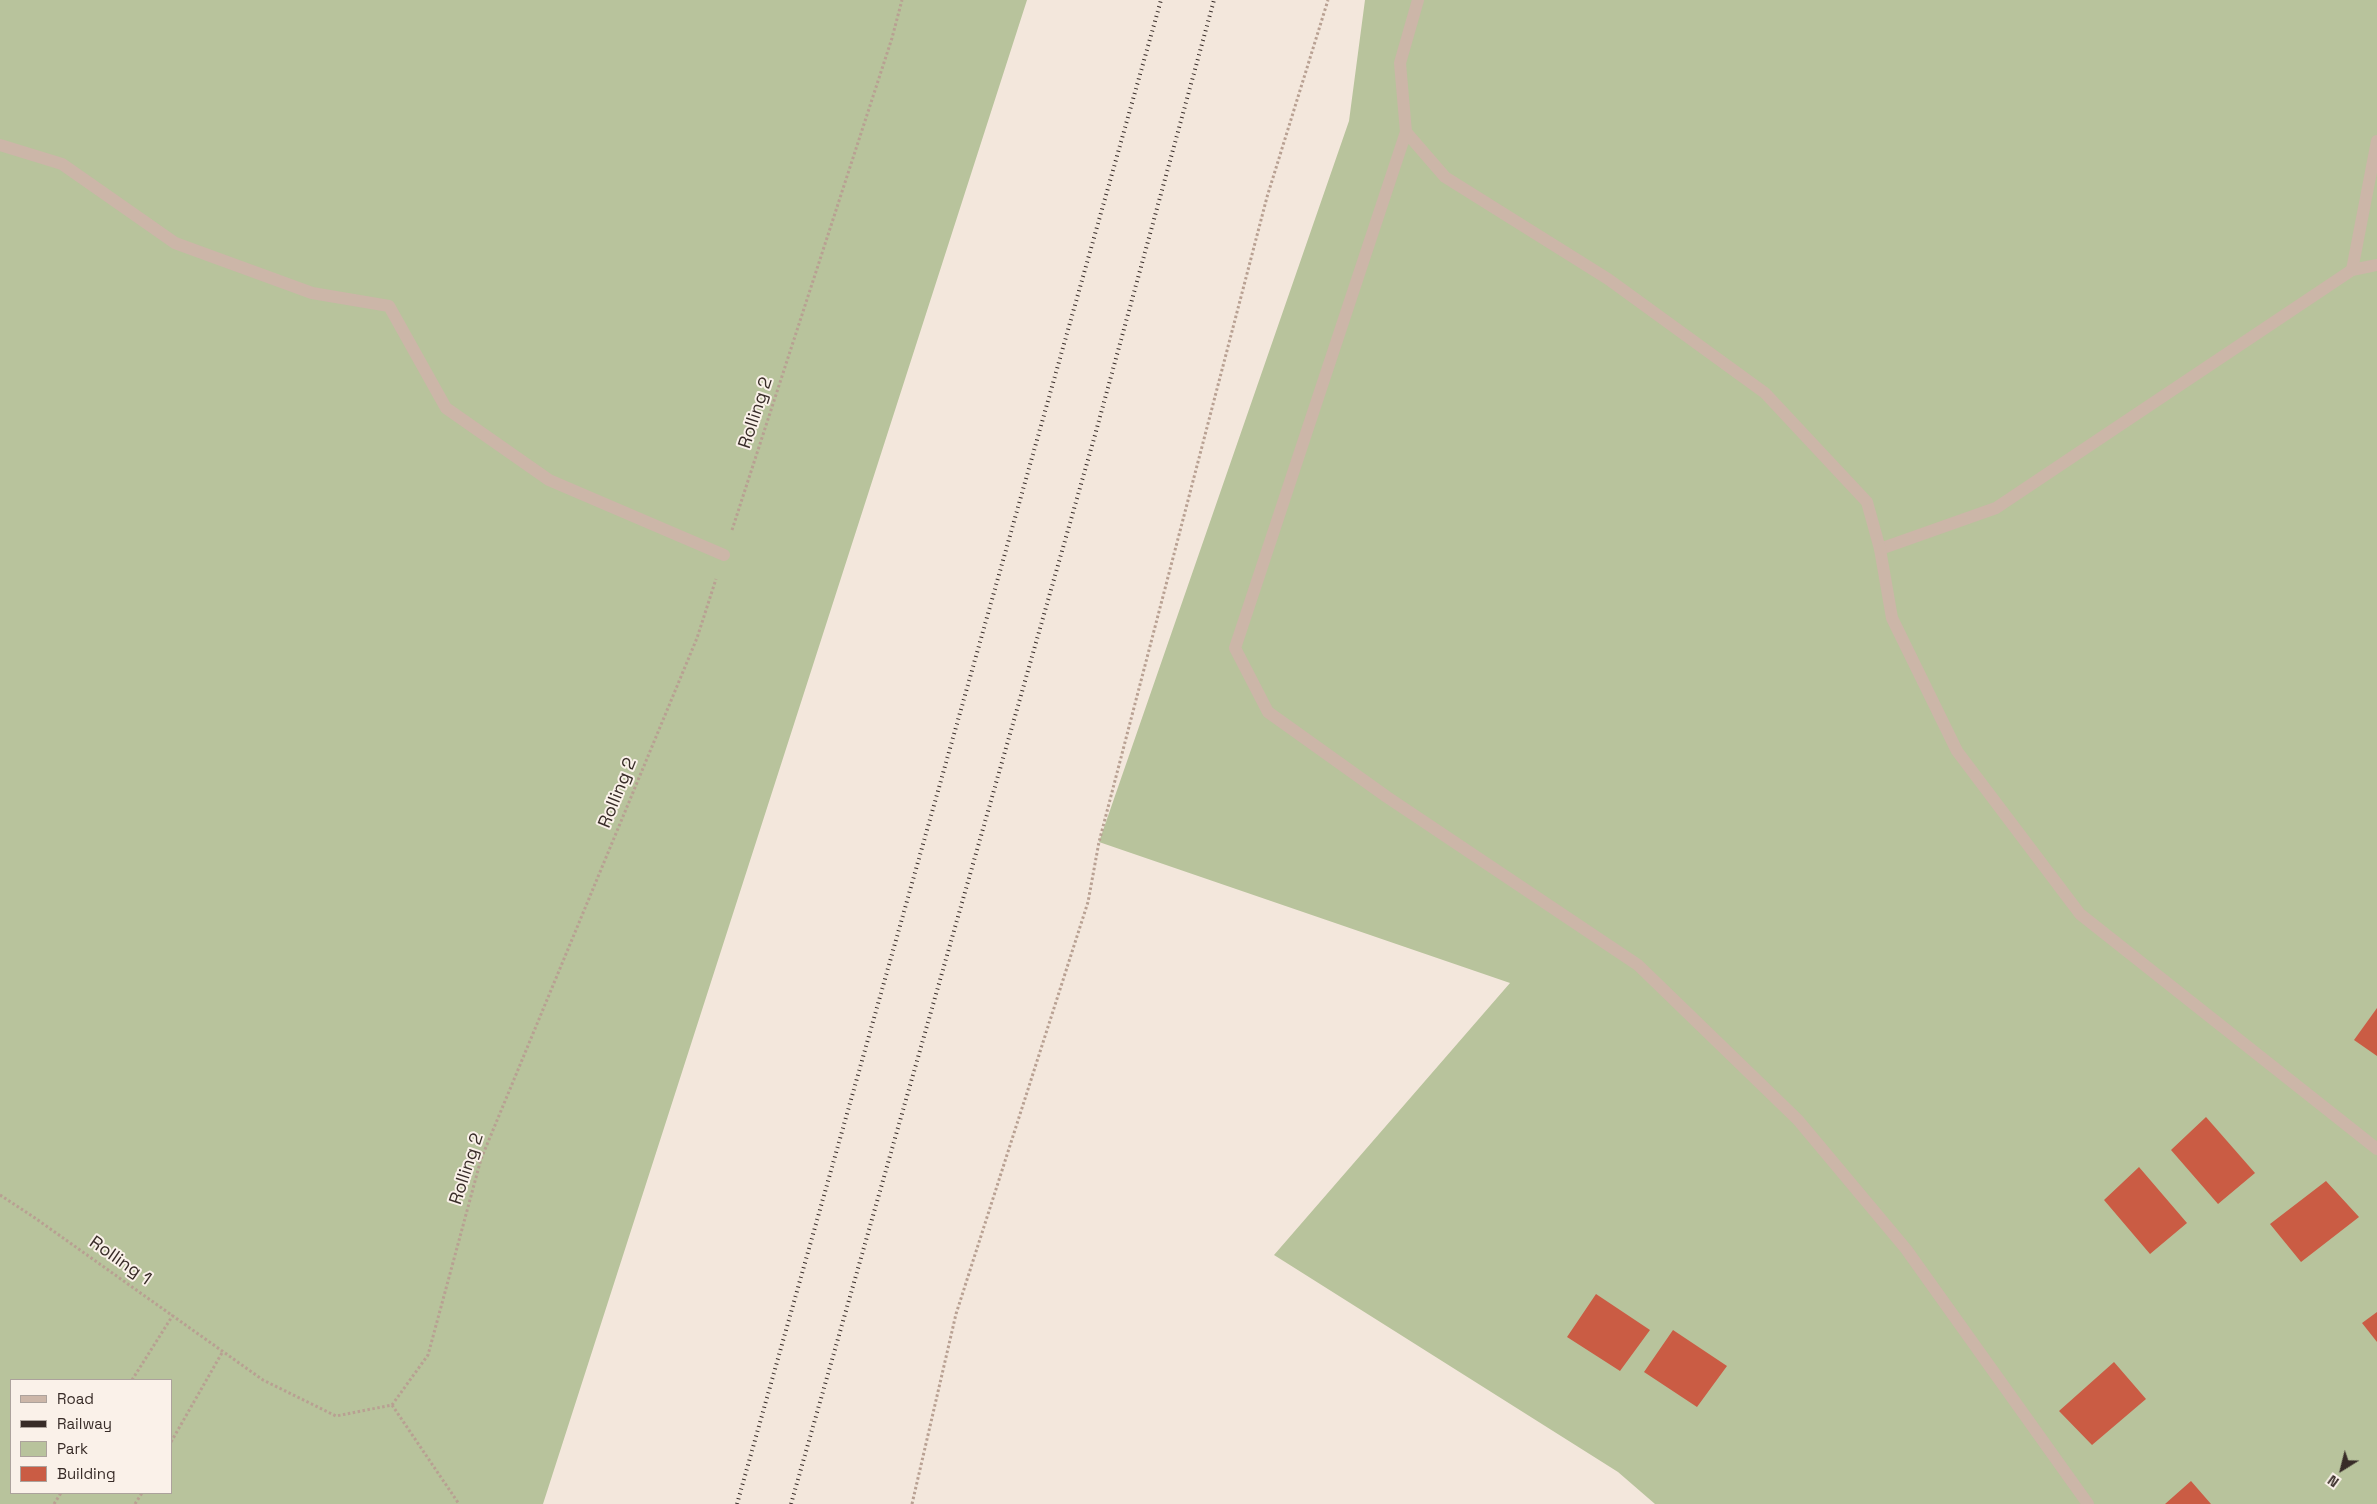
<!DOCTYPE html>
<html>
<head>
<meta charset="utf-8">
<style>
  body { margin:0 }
  #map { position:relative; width:2377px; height:1504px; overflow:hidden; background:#f3e7dc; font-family:"Space Grotesk",sans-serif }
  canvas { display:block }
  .legend { position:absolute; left:10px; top:1379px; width:162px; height:115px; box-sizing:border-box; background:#faf1e9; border:1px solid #aca29c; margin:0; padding:6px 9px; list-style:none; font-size:15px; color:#382c28 }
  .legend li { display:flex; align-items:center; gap:10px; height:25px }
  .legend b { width:25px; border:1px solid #aca29c }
  .north { position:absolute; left:2317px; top:1444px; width:50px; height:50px; -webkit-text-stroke:4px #faf1e9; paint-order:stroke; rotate:216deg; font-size:14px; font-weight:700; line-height:20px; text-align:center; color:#382c28 }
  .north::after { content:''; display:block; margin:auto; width:18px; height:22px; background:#382c28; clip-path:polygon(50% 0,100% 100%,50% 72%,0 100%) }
</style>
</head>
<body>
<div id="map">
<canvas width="2377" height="1504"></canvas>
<ul class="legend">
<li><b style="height:6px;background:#ccb6a8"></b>Road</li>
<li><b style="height:6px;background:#382c28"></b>Railway</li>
<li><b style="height:14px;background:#b8c39c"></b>Park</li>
<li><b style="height:14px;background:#ca5c44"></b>Building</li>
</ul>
<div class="north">N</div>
</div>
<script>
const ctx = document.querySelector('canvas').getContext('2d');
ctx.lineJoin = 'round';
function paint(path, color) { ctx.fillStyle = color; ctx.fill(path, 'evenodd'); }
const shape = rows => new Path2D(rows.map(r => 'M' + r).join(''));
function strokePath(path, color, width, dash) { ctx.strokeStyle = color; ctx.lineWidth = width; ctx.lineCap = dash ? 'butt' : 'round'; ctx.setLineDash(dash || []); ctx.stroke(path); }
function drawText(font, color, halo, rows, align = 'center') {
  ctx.font = font + ' "Space Grotesk",sans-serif'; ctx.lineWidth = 4; ctx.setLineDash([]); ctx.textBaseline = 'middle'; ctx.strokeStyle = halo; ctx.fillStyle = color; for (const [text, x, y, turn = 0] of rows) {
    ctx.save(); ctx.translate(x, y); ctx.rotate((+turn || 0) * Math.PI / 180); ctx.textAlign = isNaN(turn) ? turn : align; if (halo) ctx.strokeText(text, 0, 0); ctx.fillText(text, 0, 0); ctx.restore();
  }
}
paint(shape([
  [0,0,1027,0,543,1504,0,1504],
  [11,1380,171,1380,171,1493,11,1493],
  [1365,0,2377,0,2377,1504,1655,1504,1618,1472,1274,1255,1510,983,1099,842,1349,121]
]), '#b8c39c');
paint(shape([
  [2377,1008,2377,1056,2354,1040],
  [2206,1117,2255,1173,2218,1204,2171,1150],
  [2139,1167,2187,1223,2150,1254,2104,1200],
  [2326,1181,2359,1217,2301,1262,2270,1224],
  [1596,1294,1650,1330,1620,1371,1567,1337],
  [2377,1312,2377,1342,2362,1323],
  [1673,1330,1727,1366,1697,1407,1644,1372],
  [2114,1362,2146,1399,2092,1445,2059,1411],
  [2191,1481,2211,1504,2165,1504]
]), '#ca5c44');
strokePath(shape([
  [732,530,892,38,902,0],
  [0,1195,35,1218,263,1380,336,1416,392,1405,428,1355,481,1159,697,638,716,579],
  [132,1380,173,1315],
  [392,1405,459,1504],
  [171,1442,223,1351],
  [54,1504,61,1493],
  [135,1504,142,1493],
  [912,1504,956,1314,1088,902,1099,842,1267,197,1328,0]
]), '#b8a092', 3, [2.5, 2.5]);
strokePath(shape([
  [0,145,62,164,175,243,312,293,389,306,446,408,549,480,724,555],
  [2352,270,2377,265],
  [1880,549,1996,508,2352,270,2377,141]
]), '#ccb6a8', 12);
strokePath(shape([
  [1418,0,1400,63,1406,132,1445,177,1608,279,1765,393,1867,502,1880,549,1892,618,1957,751,2080,914,2377,1149],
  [1406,132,1235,648,1268,712,1387,797,1638,965,1798,1120,1906,1249,2088,1504]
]), '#ccb6a8', 12);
strokePath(shape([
  [737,1504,1161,0],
  [791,1504,1095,435,1214,0]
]), '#382c28', 4, [1, 4]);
drawText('18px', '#382c28', '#faf1e9', [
  ["Rolling 2",756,413,-72],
  ["Rolling 2",618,793,-68],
  ["Rolling 2",467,1169,-72],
  ["Rolling 1",120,1261,35]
]);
</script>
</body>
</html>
